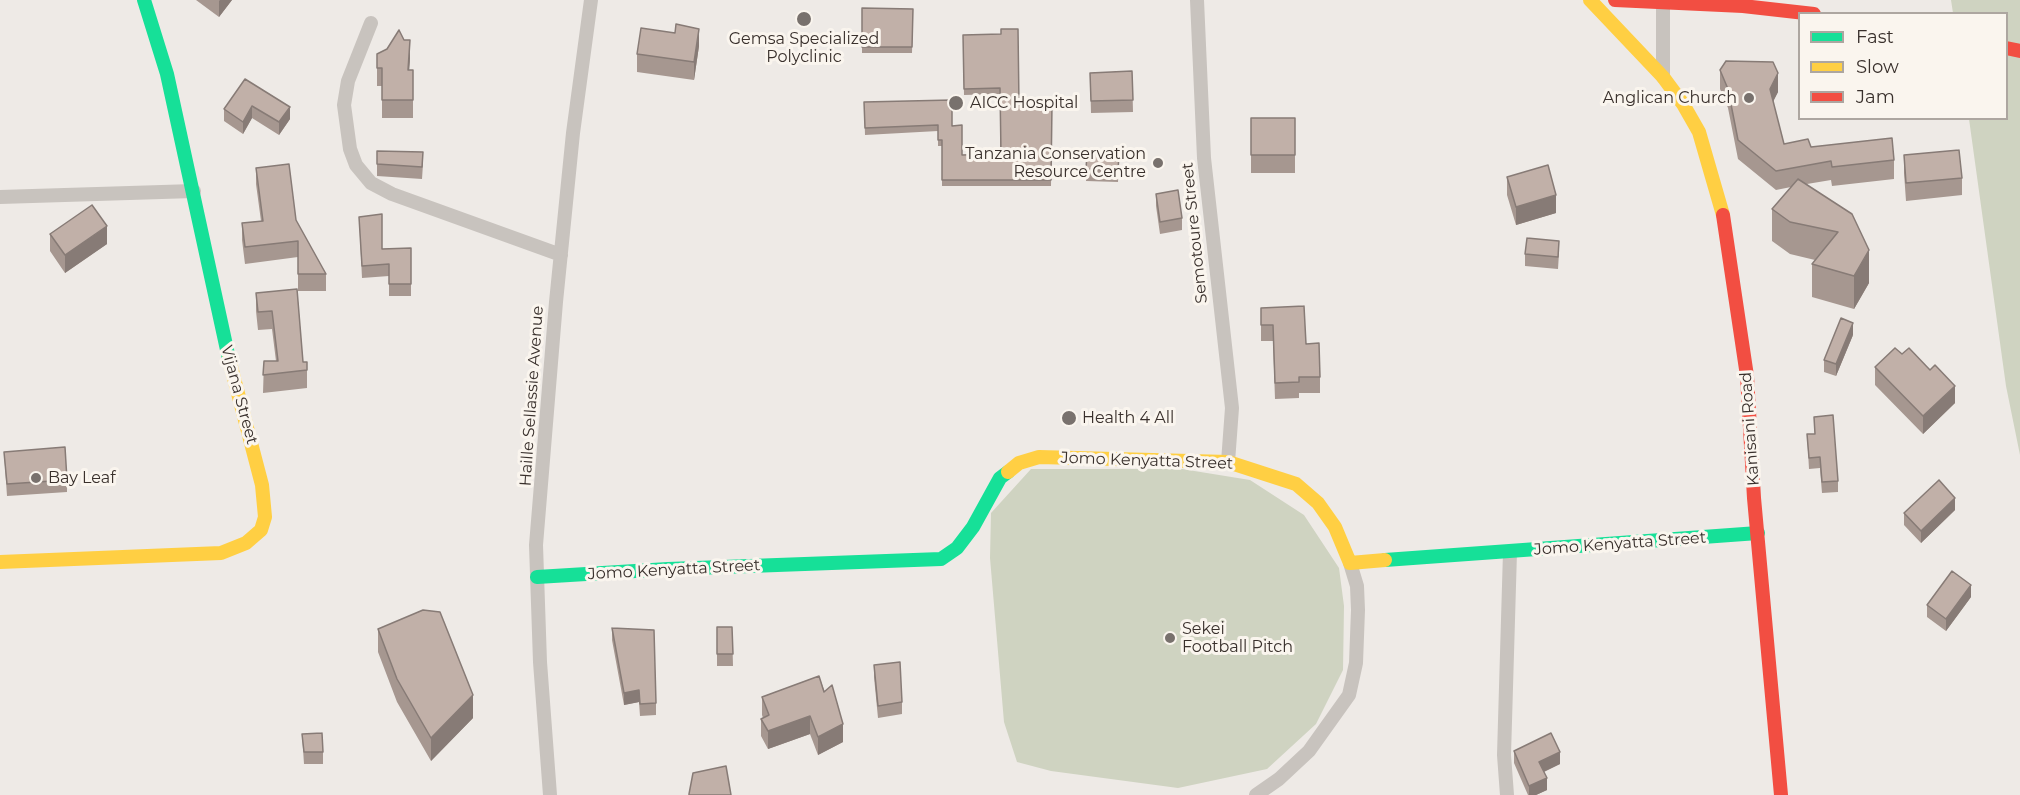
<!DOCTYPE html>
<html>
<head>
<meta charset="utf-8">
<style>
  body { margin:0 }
  #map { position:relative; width:2020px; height:795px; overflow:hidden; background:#eeeae6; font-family:Montserrat,sans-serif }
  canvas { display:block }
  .legend { position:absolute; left:1798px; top:12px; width:210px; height:108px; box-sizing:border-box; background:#faf5ee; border:2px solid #ada6a0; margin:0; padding:8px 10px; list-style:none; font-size:18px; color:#39302c }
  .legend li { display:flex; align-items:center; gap:12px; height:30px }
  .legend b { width:30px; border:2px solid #ada6a0 }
</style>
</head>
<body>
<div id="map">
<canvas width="2020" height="795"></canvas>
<ul class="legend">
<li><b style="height:8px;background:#16e098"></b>Fast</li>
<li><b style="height:8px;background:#ffcf43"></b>Slow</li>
<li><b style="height:8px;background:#f24e42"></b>Jam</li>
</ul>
</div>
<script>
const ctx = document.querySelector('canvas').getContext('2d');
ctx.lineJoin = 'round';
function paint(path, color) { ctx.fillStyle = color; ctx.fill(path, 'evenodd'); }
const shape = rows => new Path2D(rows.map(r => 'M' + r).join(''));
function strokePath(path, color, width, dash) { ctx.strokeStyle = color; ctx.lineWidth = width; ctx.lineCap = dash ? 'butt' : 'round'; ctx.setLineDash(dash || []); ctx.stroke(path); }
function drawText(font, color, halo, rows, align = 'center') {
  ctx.font = font + ' Montserrat,sans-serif'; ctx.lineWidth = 6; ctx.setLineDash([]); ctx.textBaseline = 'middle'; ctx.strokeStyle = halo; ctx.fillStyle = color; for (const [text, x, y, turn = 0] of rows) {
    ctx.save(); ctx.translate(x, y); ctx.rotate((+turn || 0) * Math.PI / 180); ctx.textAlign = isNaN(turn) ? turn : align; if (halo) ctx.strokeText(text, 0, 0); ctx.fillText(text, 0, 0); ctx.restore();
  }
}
paint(shape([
  [1951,0,2020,0,2020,455,2006,386,1969,119,2006,118,2006,14,1953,13],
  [1031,469,1182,469,1250,480,1304,515,1339,568,1344,606,1343,670,1316,724,1267,769,1178,788,1051,771,1017,762,1004,722,990,558,991,513]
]), '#cfd3c1');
strokePath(shape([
  [1197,0,1204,158,1232,408,1228,462],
  [1663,2,1663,77],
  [371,23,348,81,344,105,350,149,356,165,371,183,392,194,561,255],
  [0,197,194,191],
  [550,795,540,662,536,545,556,302,573,133,591,0],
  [1256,795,1279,779,1309,751,1349,695,1356,663,1358,610,1357,586,1350,563],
  [1507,795,1504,755,1510,552]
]), '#c8c3be', 14);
strokePath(shape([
  [144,0,167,74,229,359],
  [1385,560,1758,533],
  [537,577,668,569,941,559,957,548,973,527,1000,478,1008,472]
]), '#16e098', 14);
strokePath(shape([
  [1590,0,1663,77,1683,104,1699,132,1723,215],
  [1008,472,1019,463,1039,457,1228,462,1296,484,1318,503,1335,527,1350,563,1385,560],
  [0,562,221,553,246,543,261,530,265,517,262,485,229,359]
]), '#ffcf43', 14);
strokePath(shape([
  [1615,0,1743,6,1814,14],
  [2006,48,2020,51],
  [1723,215,1747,376,1754,498,1781,795]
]), '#f24e42', 14);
paint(shape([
  [196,0,232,0,219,17],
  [862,8,913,9,912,53,862,53],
  [675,33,699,46,694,80,637,72,637,54],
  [963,35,1019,105,1052,105,1051,186,942,186,942,146,938,146,938,131,865,135,864,102,952,126,962,155,1000,154,1000,94,964,95],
  [377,54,410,58,409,70,413,70,413,118,382,118,382,86,377,86],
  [1720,70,1778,92,1773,101,1784,144,1811,147,1894,160,1894,179,1832,186,1831,180,1807,184,1869,283,1854,309,1812,297,1812,264,1815,260,1790,254,1772,241,1772,209,1791,187,1776,190,1738,159,1728,108,1720,89],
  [1132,71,1133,112,1091,113,1090,73],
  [245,79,290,119,279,135,252,118,243,134,224,121,224,109],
  [1251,118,1295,118,1295,173,1251,173],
  [1087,154,1119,155,1118,182,1086,181],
  [1904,155,1962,178,1962,195,1906,201,1904,173],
  [377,164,423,164,422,179,377,176],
  [256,168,296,220,326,274,326,291,298,291,298,257,245,264,242,240,242,223,261,221,256,184],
  [1507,177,1556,213,1516,225,1507,195],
  [1156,194,1182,218,1182,230,1160,234,1156,206],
  [359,217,382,249,411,248,411,296,389,296,389,276,362,278],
  [50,234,107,244,65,273,50,251],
  [1559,253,1558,269,1525,266,1525,254],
  [297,289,303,362,307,362,307,388,263,393,264,361,276,361,272,329,258,330,256,311,256,293],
  [1261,308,1306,344,1320,377,1320,393,1299,393,1299,398,1275,399,1273,341,1261,341],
  [1853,335,1836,376,1824,372,1824,360],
  [1902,354,1955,403,1923,434,1875,385,1875,367],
  [1814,417,1838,481,1838,492,1822,493,1820,468,1809,469,1807,434,1815,434],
  [4,452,67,480,67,492,7,496],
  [1955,510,1921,543,1904,525,1904,513],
  [1971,597,1946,631,1927,617,1927,605],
  [717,627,732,627,733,666,717,666],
  [612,628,656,703,656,715,640,716,639,702,624,705,612,640],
  [378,629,473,718,431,761,397,702,378,652],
  [874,665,902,702,902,714,878,718,874,677],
  [819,676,843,742,818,755,810,734,768,749,761,736,761,719,763,718,762,715,762,697],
  [302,734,323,752,323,764,304,764],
  [1514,751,1560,764,1544,772,1547,790,1536,795,1528,795,1514,763]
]), '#a69790');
paint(shape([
  [220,0,232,0,219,17,219,1],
  [699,29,699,46,694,80,694,62],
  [410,40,410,58,408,88,408,70],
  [1778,73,1778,92,1770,108,1770,89],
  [252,106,252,118,243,134,243,122],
  [290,107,290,119,279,135,279,122],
  [1556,195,1556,213,1516,225,1516,207],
  [107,226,107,244,65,273,65,255],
  [1869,250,1869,283,1854,309,1854,276],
  [1853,323,1853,335,1836,376,1836,364],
  [1955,386,1955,403,1923,434,1923,416],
  [1955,498,1955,510,1921,543,1921,531],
  [1971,585,1971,597,1946,631,1946,619],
  [639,690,639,702,624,705,624,693],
  [473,695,473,718,431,761,431,738],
  [810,716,810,734,768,749,768,731],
  [843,724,843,742,818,755,818,737],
  [1560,752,1560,764,1539,774,1539,762],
  [1547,778,1547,790,1536,795,1529,795,1529,786]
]), '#877b76');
const building = shape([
  [862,8,913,9,912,47,862,47,862,8],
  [676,24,699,29,694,62,637,54,641,28,675,33,676,24],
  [1001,29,1018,29,1019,105,1052,105,1051,180,942,180,942,140,938,140,938,125,865,128,864,102,952,100,952,126,962,125,962,155,1001,154,1000,88,964,89,963,35,1001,34,1001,29],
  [399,30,404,40,410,40,408,70,413,70,413,100,382,100,382,68,377,68,377,54,387,49,399,30],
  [1726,61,1773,62,1778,73,1770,89,1784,144,1808,139,1811,147,1892,138,1894,160,1832,167,1831,161,1776,171,1738,140,1728,89,1720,70,1726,61],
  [1132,71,1133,100,1091,101,1090,73,1132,71],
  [245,79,290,107,279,122,252,106,243,122,224,109,245,79],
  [1251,118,1295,118,1295,155,1251,155,1251,118],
  [1959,150,1962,178,1906,183,1904,155,1959,150],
  [377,151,423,152,422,167,377,164,377,151],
  [1087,154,1119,155,1118,170,1086,169,1087,154],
  [289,164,296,220,326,274,298,274,298,241,245,247,242,223,263,221,256,168,289,164],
  [1548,165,1556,195,1516,207,1507,177,1548,165],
  [1798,179,1852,214,1869,250,1854,276,1812,264,1838,232,1790,222,1772,209,1798,179],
  [1178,190,1182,218,1160,222,1156,194,1178,190],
  [92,205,107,226,65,255,50,234,92,205],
  [382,214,382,249,411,248,411,284,389,284,389,264,362,266,359,217,382,214],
  [1527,238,1559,241,1558,257,1525,254,1527,238],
  [297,289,303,362,307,362,307,370,263,375,264,361,278,361,272,311,258,312,256,293,297,289],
  [1304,306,1306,344,1319,343,1320,377,1299,377,1299,382,1275,383,1273,325,1261,325,1261,308,1304,306],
  [1841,318,1853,323,1836,364,1824,360,1841,318],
  [1895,348,1902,354,1909,348,1930,370,1935,365,1955,386,1923,416,1875,367,1895,348],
  [1833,415,1838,481,1822,482,1820,457,1809,458,1807,434,1815,434,1814,417,1833,415],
  [65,447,67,480,7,484,4,452,65,447],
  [1939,480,1955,498,1921,531,1904,513,1939,480],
  [1952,571,1971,585,1946,619,1927,605,1952,571],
  [423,610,440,612,473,695,431,738,397,679,378,629,423,610],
  [717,627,732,627,733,654,717,654,717,627],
  [612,628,654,630,656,703,640,704,639,690,624,693,612,628],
  [900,662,902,702,878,706,874,665,900,662],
  [819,676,824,692,832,685,843,724,818,737,810,716,768,731,761,719,769,715,762,697,819,676],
  [322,733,323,752,304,752,302,734,322,733],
  [1551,733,1560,752,1539,762,1547,778,1529,786,1514,751,1551,733],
  [726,766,731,795,689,795,689,794,693,773,726,766]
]);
paint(building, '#c1b0a8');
strokePath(building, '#877b76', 1.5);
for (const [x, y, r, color] of [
  [804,19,8,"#78716d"],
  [1749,98,6,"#78716d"],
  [956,103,8,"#78716d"],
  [1158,163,6,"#78716d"],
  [1069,418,8,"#78716d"],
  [36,478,6,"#78716d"],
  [1170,638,6,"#78716d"]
]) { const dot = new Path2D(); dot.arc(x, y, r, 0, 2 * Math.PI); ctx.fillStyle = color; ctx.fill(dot); strokePath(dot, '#faf5ee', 2); }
drawText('16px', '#39302c', '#faf5ee', [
  ["Gemsa Specialized",804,39,"center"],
  ["Polyclinic",804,57,"center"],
  ["Anglican Church",1737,98,"right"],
  ["AICC Hospital",970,103],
  ["Tanzania Conservation",1146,154,"right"],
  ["Resource Centre",1146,172,"right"],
  ["Health 4 All",1082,418],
  ["Bay Leaf",48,478],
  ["Sekei",1182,629],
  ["Football Pitch",1182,647]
], 'left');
drawText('16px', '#39302c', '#faf5ee', [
  ["Semotoure Street",1195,233,-96],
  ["Vijana Street",239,395,75],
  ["Haille Sellassie Avenue",532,396,-86],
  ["Kanisani Road",1750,429,-94],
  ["Jomo Kenyatta Street",1147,461,2],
  ["Jomo Kenyatta Street",1620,544,-4],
  ["Jomo Kenyatta Street",674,570,-3]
]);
</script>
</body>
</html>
